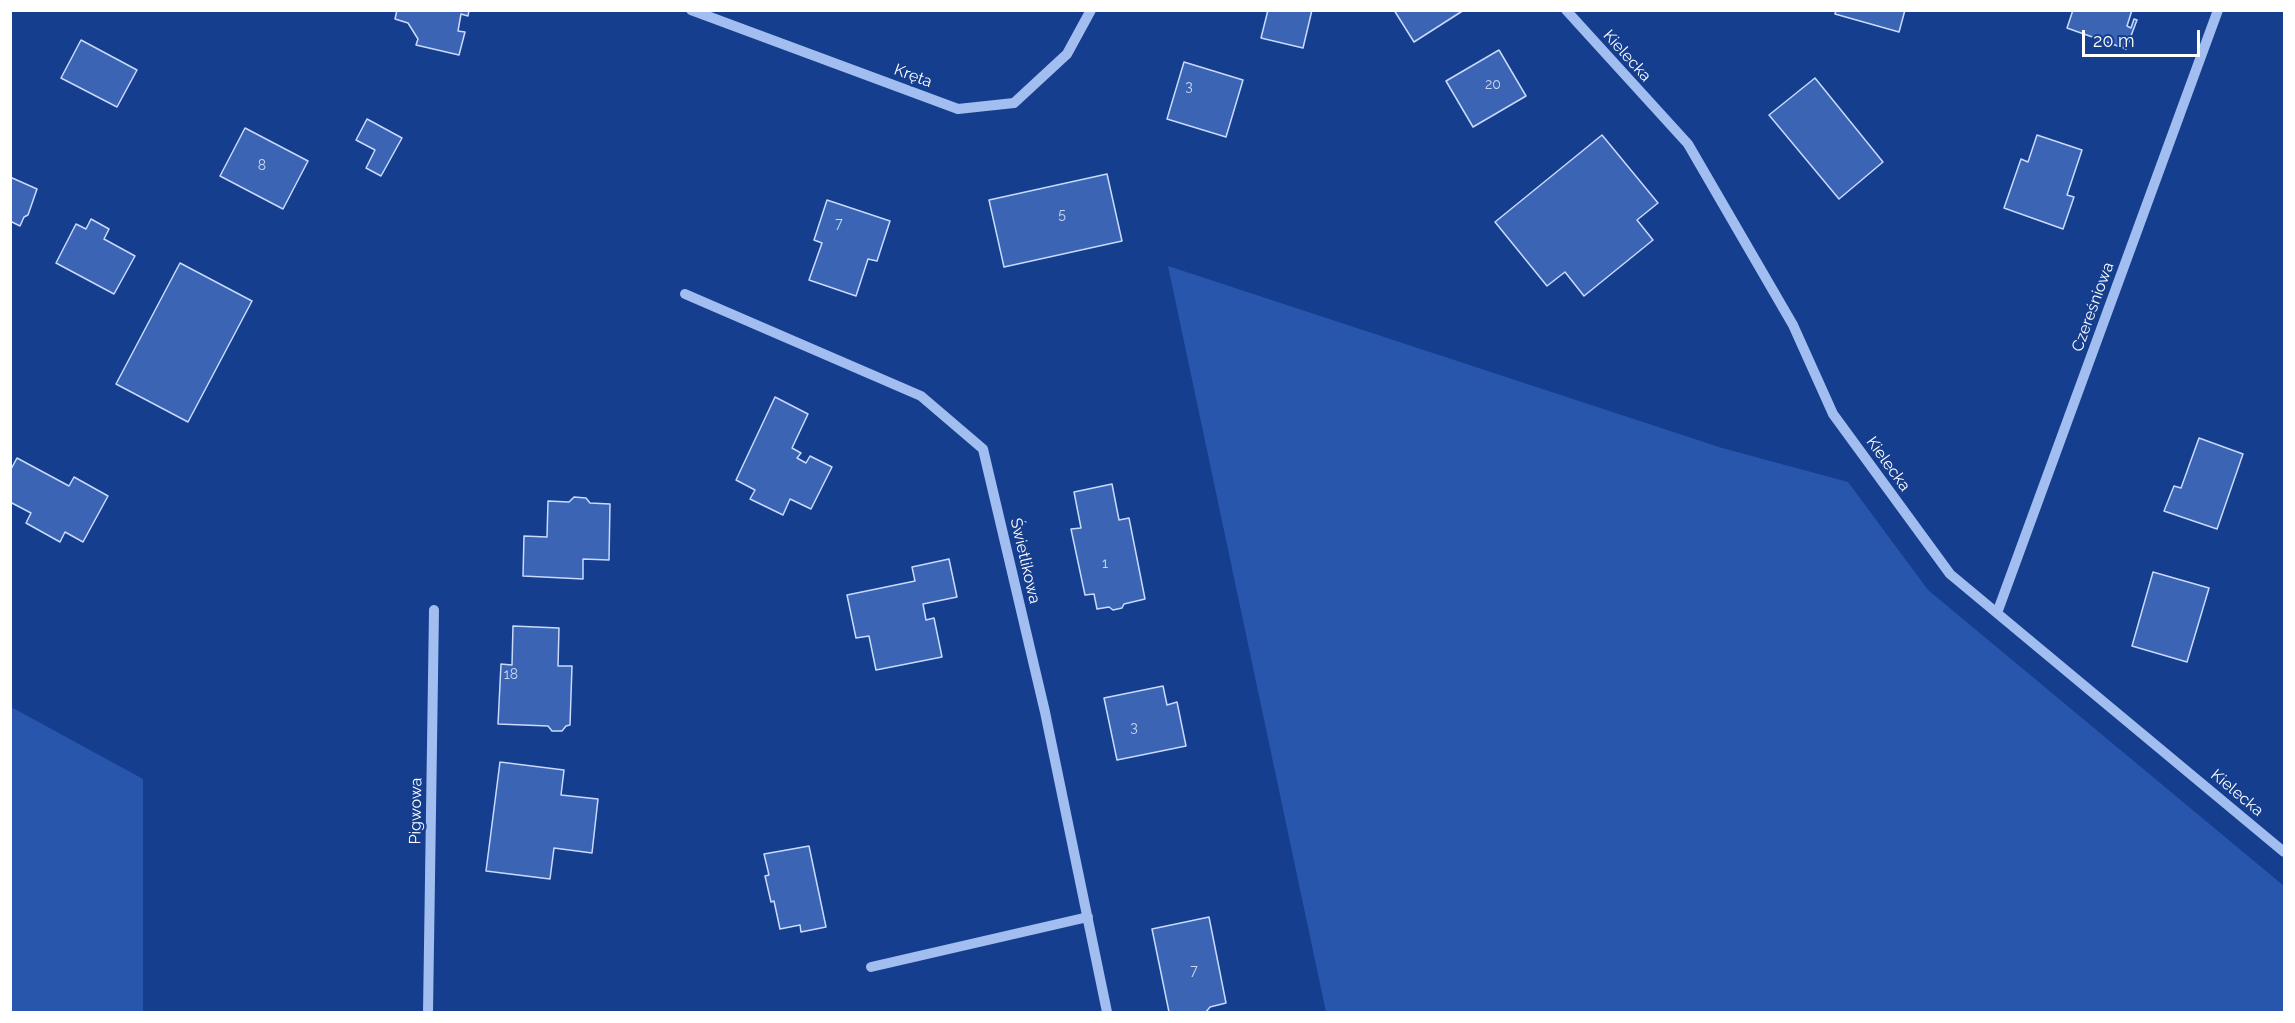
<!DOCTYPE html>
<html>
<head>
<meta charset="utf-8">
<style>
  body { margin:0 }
  #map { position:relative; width:2295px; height:1023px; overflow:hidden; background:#163e8e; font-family:Raleway,sans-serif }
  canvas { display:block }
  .frame { position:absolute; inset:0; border:12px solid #fff; pointer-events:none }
  .scale { position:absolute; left:2082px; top:30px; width:118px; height:27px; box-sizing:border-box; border:3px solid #fff; border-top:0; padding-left:8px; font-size:18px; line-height:21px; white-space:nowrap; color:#fff; -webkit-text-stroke:4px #163e8e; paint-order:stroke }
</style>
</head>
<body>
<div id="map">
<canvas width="2295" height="1023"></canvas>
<div class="frame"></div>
<div class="scale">20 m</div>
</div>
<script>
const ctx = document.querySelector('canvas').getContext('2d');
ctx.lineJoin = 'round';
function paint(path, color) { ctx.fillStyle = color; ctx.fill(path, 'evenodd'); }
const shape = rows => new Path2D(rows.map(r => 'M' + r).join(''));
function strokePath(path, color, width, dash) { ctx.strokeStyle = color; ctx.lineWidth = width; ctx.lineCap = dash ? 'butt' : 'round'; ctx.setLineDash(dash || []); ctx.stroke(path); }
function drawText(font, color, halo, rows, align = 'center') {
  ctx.font = font + ' Raleway,sans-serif'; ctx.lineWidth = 5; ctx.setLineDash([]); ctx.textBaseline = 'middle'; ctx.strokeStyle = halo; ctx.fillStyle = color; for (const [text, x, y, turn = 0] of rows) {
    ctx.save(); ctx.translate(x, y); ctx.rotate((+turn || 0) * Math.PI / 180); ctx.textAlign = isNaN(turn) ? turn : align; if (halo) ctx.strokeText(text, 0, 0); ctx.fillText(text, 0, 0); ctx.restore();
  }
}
paint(shape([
  [1168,266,1722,448,1848,482,1928,590,2284,886,2284,1012,1326,1012],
  [11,707,143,779,143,1012,11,1012]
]), '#2956ad');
const building = shape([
  [397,10,469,10,468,16,461,14,458,31,465,32,459,55,416,45,418,39,408,23,395,19,397,10],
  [1268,10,1312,10,1303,48,1261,38,1268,10],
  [1394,10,1464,10,1414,42,1394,10],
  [1836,10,1905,10,1899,32,1835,14,1836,10],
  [2073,10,2132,10,2127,26,2131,28,2134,19,2137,20,2126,49,2067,28,2073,10],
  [81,40,137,70,117,107,61,78,81,40],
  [1499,50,1526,96,1473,127,1446,81,1499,50],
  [1184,62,1243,80,1226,137,1167,119,1184,62],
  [1815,78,1883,162,1839,199,1769,115,1815,78],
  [367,119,402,138,381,176,366,168,375,150,356,140,367,119],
  [245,128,308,161,283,209,220,176,245,128],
  [1602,135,1658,203,1637,220,1653,240,1584,296,1565,272,1547,286,1495,222,1602,135],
  [2037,135,2082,150,2067,195,2074,197,2063,229,2004,208,2021,159,2028,162,2037,135],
  [1107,174,1122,241,1004,267,989,200,1107,174],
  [10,177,37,189,28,215,24,217,20,226,10,221,10,177],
  [827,200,890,221,877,261,868,259,856,296,809,280,822,243,814,240,827,200],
  [91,219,109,229,104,239,135,256,114,294,56,263,76,224,86,229,91,219],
  [180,263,252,301,188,422,116,384,180,263],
  [775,397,808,414,792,448,801,453,797,458,806,463,810,456,832,467,811,509,790,499,783,515,750,499,755,490,736,480,775,397],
  [2199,438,2243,454,2217,529,2164,511,2174,486,2181,488,2199,438],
  [17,458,69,486,74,477,108,496,83,542,65,532,60,542,26,523,31,513,10,502,10,471,17,458],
  [1112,484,1119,520,1129,518,1145,599,1124,604,1122,608,1113,610,1109,607,1097,609,1094,594,1085,595,1071,529,1081,528,1074,492,1112,484],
  [574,497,586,498,590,503,610,504,609,560,583,559,583,579,523,576,524,536,547,537,548,501,569,502,574,497],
  [949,559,957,597,923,604,926,620,934,618,942,657,876,670,869,636,856,638,847,595,915,581,912,567,949,559],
  [2153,572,2209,588,2187,662,2132,646,2153,572],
  [513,626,559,628,558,666,572,666,570,725,566,726,562,731,552,731,548,726,498,724,501,664,512,665,513,626],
  [1163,686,1167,705,1177,702,1186,746,1117,760,1104,698,1163,686],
  [500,762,564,770,561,795,598,799,592,853,554,848,550,879,486,871,500,762],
  [809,846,826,927,801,932,800,925,780,929,774,901,771,902,765,876,769,875,764,854,809,846],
  [1209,917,1226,1003,1210,1007,1206,1012,1169,1012,1152,929,1209,917]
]);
paint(building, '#3b64b5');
strokePath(building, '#c9dafb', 1.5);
strokePath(shape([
  [691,10,958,109,1014,103,1067,54,1091,10],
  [1566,10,1688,144,1793,325,1833,414,1950,574,2284,852],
  [685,294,921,396,983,449,1045,712,1107,1012],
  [1997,613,2218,10],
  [871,967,1088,917],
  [428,1012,434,610]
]), '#a2bdef', 10);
drawText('14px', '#ced8ec', null, [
  ["20",1493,85],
  ["3",1189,87],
  ["8",262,166],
  ["5",1062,215],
  ["7",839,224],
  ["1",1105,564],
  ["18",511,675],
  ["3",1134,728],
  ["7",1194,971]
]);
drawText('16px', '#fff', '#163e8e', [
  ["Kielecka",1627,56,48],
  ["Kręta",913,76,20],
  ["Czereśniowa",2093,307,-70],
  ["Kielecka",1888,464,54],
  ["Świetlikowa",1025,561,77],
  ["Kielecka",2237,793,40],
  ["Pigwowa",416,811,-89]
]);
</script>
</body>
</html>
